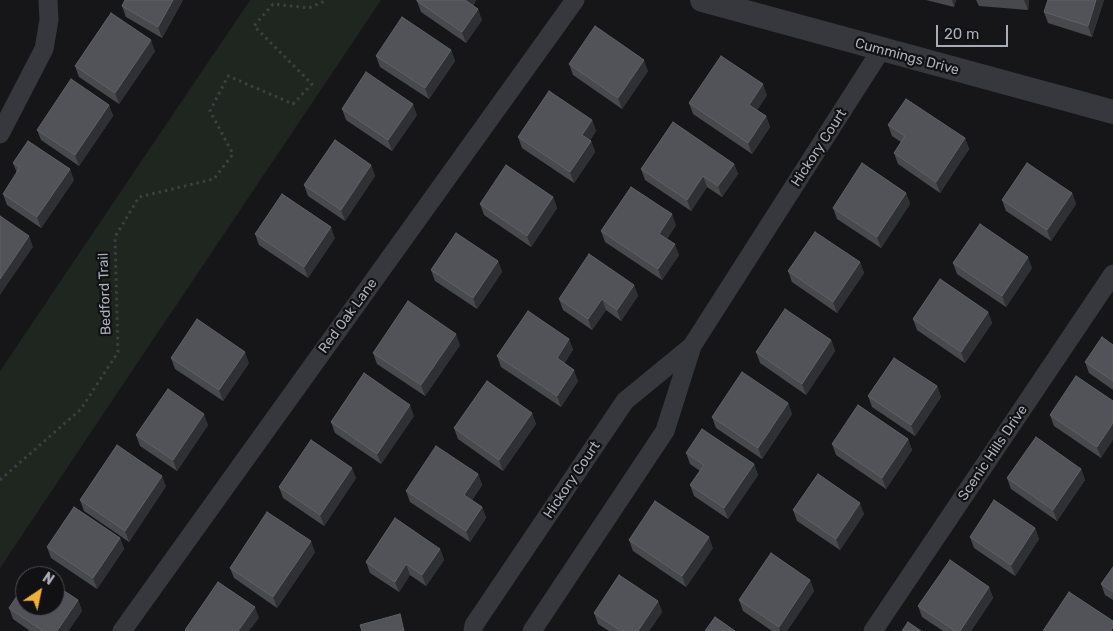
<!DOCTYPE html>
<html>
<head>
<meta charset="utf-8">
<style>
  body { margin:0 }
  #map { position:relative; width:1113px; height:631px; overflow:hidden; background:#161618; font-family:Rubik,sans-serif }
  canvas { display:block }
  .north { position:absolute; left:15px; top:566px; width:50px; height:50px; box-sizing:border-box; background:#111113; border:1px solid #4d4f55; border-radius:50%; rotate:34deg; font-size:14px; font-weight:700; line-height:20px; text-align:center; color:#a8adb8 }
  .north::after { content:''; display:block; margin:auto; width:18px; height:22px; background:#f2b134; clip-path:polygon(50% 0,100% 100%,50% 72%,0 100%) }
  .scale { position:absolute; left:936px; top:25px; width:72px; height:22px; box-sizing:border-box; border:2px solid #a8adb8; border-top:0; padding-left:6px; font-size:15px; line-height:18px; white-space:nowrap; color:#a8adb8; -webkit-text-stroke:4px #111113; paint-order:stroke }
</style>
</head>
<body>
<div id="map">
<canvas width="1113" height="631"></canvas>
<div class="north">N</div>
<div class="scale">20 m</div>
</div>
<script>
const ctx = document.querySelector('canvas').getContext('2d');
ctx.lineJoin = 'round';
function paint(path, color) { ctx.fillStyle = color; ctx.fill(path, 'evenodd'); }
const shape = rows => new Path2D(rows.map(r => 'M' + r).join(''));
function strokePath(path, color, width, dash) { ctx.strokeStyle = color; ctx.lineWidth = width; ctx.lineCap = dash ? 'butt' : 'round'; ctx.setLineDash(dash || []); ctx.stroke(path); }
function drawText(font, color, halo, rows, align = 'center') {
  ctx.font = font + ' Rubik,sans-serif'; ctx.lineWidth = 4.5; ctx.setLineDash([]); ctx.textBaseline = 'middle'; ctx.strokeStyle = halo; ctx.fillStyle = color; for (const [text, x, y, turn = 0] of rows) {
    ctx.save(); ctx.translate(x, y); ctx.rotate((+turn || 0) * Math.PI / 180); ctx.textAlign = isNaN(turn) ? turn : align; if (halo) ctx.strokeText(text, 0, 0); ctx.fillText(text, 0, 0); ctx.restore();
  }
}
paint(shape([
  [250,0,381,0,0,568,0,371]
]), '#1e261f');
strokePath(shape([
  [0,480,81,409,118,352,115,237,139,197,214,179,233,154,210,111,228,76,293,104,312,84,254,26,273,4,309,8,327,0]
]), '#3d3f44', 3, [2.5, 4]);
strokePath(shape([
  [0,134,44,49,49,20,48,0],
  [122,631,575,0],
  [473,631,474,625,625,401,692,346],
  [532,631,665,431,692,346,881,50],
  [873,631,1113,274]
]), '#37383d', 19);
strokePath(shape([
  [702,0,1113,112]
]), '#37383d', 24);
paint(shape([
  [125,0,183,0,162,38,126,17,122,6],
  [476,0,473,6,482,20,466,43,421,12,417,1],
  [926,0,956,0,954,7],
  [976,0,1029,0,1028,10,979,6],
  [1104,0,1092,37,1048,23,1044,12],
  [451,50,455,61,429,99,380,67,376,56],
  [155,51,119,104,79,77,75,66],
  [569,64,648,71,622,109,573,75],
  [767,95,757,110,766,116,770,127,752,154,693,114,689,103],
  [109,105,113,116,79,166,41,140,37,130],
  [342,109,417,115,392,151,346,120],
  [592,120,596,131,590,140,591,141,595,152,574,183,522,148,518,137],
  [888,125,965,138,969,149,940,193,898,164,894,153,901,142,892,136],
  [13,163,74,180,41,228,7,205,3,194,17,173],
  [734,164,738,174,722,197,707,187,691,211,645,180,641,169],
  [371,165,375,176,345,221,308,196,304,185],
  [906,193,910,204,881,248,837,219,833,208],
  [1072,193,1076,204,1051,241,1006,211,1002,200],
  [553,197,557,208,531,247,484,215,480,204],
  [676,225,667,239,679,255,662,280,605,242,601,231],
  [255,234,335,238,308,278,259,245],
  [498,261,502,272,477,309,435,281,431,270],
  [860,262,864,273,837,313,792,282,788,271],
  [953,263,1032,268,1006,307,957,274],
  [634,285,638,296,621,321,606,310,592,330,563,310,559,299],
  [988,312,992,323,965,363,917,330,913,319],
  [569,339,573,350,564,363,578,381,561,407,501,367,497,356],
  [831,340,835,351,806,395,760,363,756,352],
  [460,345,425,396,377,364,373,353],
  [1113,345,1113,390,1089,373,1085,362],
  [171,358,249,363,223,401,175,369],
  [937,386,941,397,915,436,872,407,868,396],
  [1113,401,1101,458,1054,426,1050,415],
  [788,403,792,414,762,459,716,428,712,417],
  [532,413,536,424,503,471,458,439,454,428],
  [414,416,381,464,335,433,331,422],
  [208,425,177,471,140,446,136,435],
  [908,439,912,450,886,489,836,455,832,444],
  [686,453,754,464,758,475,728,519,694,496,690,485,700,471,690,464],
  [1081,469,1085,480,1057,521,1011,489,1007,478],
  [478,474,482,485,472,500,482,507,486,518,470,542,410,502,406,491],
  [356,478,324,526,283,498,279,487],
  [166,486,129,542,84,511,80,500],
  [793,510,864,514,840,550,797,521],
  [1035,528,1039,539,1015,576,974,548,970,537],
  [120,538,124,549,97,589,51,558,47,547],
  [629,540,713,548,686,587,633,551],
  [440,549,444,560,426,586,410,575,399,592,370,573,366,562],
  [315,552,277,608,234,578,230,568],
  [1113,567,1113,600,1105,595,1101,584],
  [810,580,814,591,787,631,772,631,743,611,739,600],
  [989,587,993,598,971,631,943,631,922,617,918,606],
  [78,600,82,611,68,631,30,631,13,619,9,608],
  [658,601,662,612,649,631,609,631,598,624,594,613]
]), '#47494d');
paint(shape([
  [173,0,183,0,162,38,158,27],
  [465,0,476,0,469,11],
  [952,0,956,0,954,7],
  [1024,0,1029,0,1028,10],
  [1096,0,1104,0,1092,37,1088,26],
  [478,9,482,20,466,43,462,32],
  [151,40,155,51,119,104,115,93],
  [451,50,455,61,429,99,425,88],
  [644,60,648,71,622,109,618,98],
  [763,84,767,95,753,116,749,105],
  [413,104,417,115,392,151,388,140],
  [109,105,113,116,79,166,75,155],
  [766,116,770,127,752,154,748,143],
  [592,120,596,131,586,146,582,135],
  [965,138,969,149,940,193,936,182],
  [591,141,595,152,574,183,570,172],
  [734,164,738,174,722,197,718,186],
  [371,165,375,176,345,221,341,210],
  [70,169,74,180,41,228,37,217],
  [703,176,707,187,691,211,687,200],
  [906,193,910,204,881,248,877,237],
  [1072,193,1076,204,1051,241,1047,230],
  [553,197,557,208,531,247,527,236],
  [672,214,676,225,663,245,659,234],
  [331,227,335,238,308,278,304,267],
  [29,236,33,247,0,295,0,279],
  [675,244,679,255,662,280,658,269],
  [1028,257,1032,268,1006,307,1002,296],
  [498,261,502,272,477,309,473,298],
  [860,262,864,273,837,313,833,302],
  [634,285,638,296,621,321,617,310],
  [602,299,606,310,592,330,588,319],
  [988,312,992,323,965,363,961,352],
  [456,334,460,345,425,396,421,385],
  [569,339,573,350,561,369,557,358],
  [831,340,835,351,806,395,802,384],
  [245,352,249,363,223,401,219,390],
  [574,370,578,381,561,407,557,396],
  [937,386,941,397,915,436,911,425],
  [788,403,792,414,762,459,758,448],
  [410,405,414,416,381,464,377,454],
  [532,413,536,424,503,471,499,460],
  [204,414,208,425,177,471,173,460],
  [1113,423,1113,440,1101,458,1097,447],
  [908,439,912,450,886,489,882,478],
  [754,464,758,475,728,519,724,508],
  [352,468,356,478,324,526,320,515],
  [1081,469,1085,480,1057,521,1053,510],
  [478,474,482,485,468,506,464,495],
  [162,476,166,486,129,542,125,531],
  [860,503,864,514,840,550,836,539],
  [482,507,486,518,470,542,466,531],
  [1035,528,1039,539,1015,576,1011,565],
  [709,537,713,548,686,587,682,576],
  [120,538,124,549,97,589,93,578],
  [311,541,315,552,277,608,273,597],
  [440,549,444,560,426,586,422,575],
  [406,564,410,575,399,592,395,582],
  [810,580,814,591,787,631,780,631,779,627],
  [989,587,993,598,971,631,960,631],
  [78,600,82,611,68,631,57,631],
  [658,601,662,612,649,631,638,631],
  [255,607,259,618,249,631,238,631]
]), '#2f3033');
const building = shape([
  [125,0,173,0,158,27,122,6,125,0],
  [417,0,465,0,478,9,462,32,417,1,417,0],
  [1048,0,1096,0,1088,26,1044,12,1048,0],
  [111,13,151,40,115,93,75,66,111,13],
  [402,17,451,50,425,88,376,56,402,17],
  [595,26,644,60,618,98,569,64,595,26],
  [721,56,763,84,749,105,766,116,748,143,689,103,721,56],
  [366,72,413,104,388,140,342,109,366,72],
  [71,79,109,105,75,155,37,130,71,79],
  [549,91,592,120,582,135,591,141,570,172,518,137,549,91],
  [906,99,965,138,936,182,894,153,905,136,888,125,906,99],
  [673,122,734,164,718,186,703,176,687,200,641,169,673,122],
  [335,140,371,165,341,210,304,185,335,140],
  [28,141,70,169,37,217,3,194,20,167,13,163,28,141],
  [862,163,906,193,877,237,833,208,862,163],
  [1027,163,1072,193,1047,230,1002,200,1027,163],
  [506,165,553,197,527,236,480,204,506,165],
  [631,187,672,214,659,234,675,244,658,269,601,231,631,187],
  [282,194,331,227,304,267,255,234,282,194],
  [0,216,29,236,0,279,0,216],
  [980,224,1028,257,1002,296,953,263,980,224],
  [815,232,860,262,833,302,788,271,815,232],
  [456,233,498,261,473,298,431,270,456,233],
  [589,254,634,285,617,310,602,299,588,319,559,299,589,254],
  [940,279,988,312,961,352,913,319,940,279],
  [408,301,456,334,421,385,373,353,408,301],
  [785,309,831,340,802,384,756,352,785,309],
  [528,311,569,339,557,358,574,370,557,396,497,356,528,311],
  [197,319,245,352,219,390,171,358,197,319],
  [1102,337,1113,345,1113,381,1085,362,1102,337],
  [894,358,937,386,911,425,868,396,894,358],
  [742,372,788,403,758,448,712,417,742,372],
  [364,373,410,405,377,454,331,422,364,373],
  [1076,376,1113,401,1113,423,1097,447,1050,415,1076,376],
  [487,381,532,413,499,460,454,428,487,381],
  [168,389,204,414,173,460,136,435,168,389],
  [858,405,908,439,882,478,832,444,858,405],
  [702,429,754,464,724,508,690,485,704,465,686,453,702,429],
  [1036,437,1081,469,1053,510,1007,478,1036,437],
  [311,440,352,468,320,515,279,487,311,440],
  [117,445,162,476,125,531,80,500,117,445],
  [436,446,478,474,464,495,482,507,466,531,406,491,436,446],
  [818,474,860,503,836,539,793,510,818,474],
  [994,500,1035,528,1011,565,970,537,994,500],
  [655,501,709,537,682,576,629,540,655,501],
  [74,507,120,538,93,578,47,547,74,507],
  [267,512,311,541,273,597,230,568,267,512],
  [395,518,440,549,422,575,406,564,395,582,366,562,395,518],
  [771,553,810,580,779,627,739,600,771,553],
  [950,560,989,587,960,631,955,631,918,606,950,560],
  [1113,567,1113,592,1101,584,1113,567],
  [34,571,42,576,31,576,34,571],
  [619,575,658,601,638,631,621,631,594,613,619,575],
  [218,582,255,607,238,631,186,631,185,630,218,582],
  [25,584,25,606,55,606,55,585,78,600,57,631,43,631,9,608,25,584],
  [1069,592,1113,621,1113,627,1111,631,1043,631,1069,592],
  [400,614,404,631,362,631,360,625,400,614],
  [715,617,735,631,705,631,715,617],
  [908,622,921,631,902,631,908,622]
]);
paint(building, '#525359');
strokePath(building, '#5f6168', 1);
drawText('14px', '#a8adb8', '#111113', [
  ["Cummings Drive",907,57,15],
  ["Hickory Court",819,148,-57],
  ["Bedford Trail",105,294,-92],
  ["Red Oak Lane",348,316,-54],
  ["Scenic Hills Drive",993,453,-56],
  ["Hickory Court",572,480,-56]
]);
</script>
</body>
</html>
